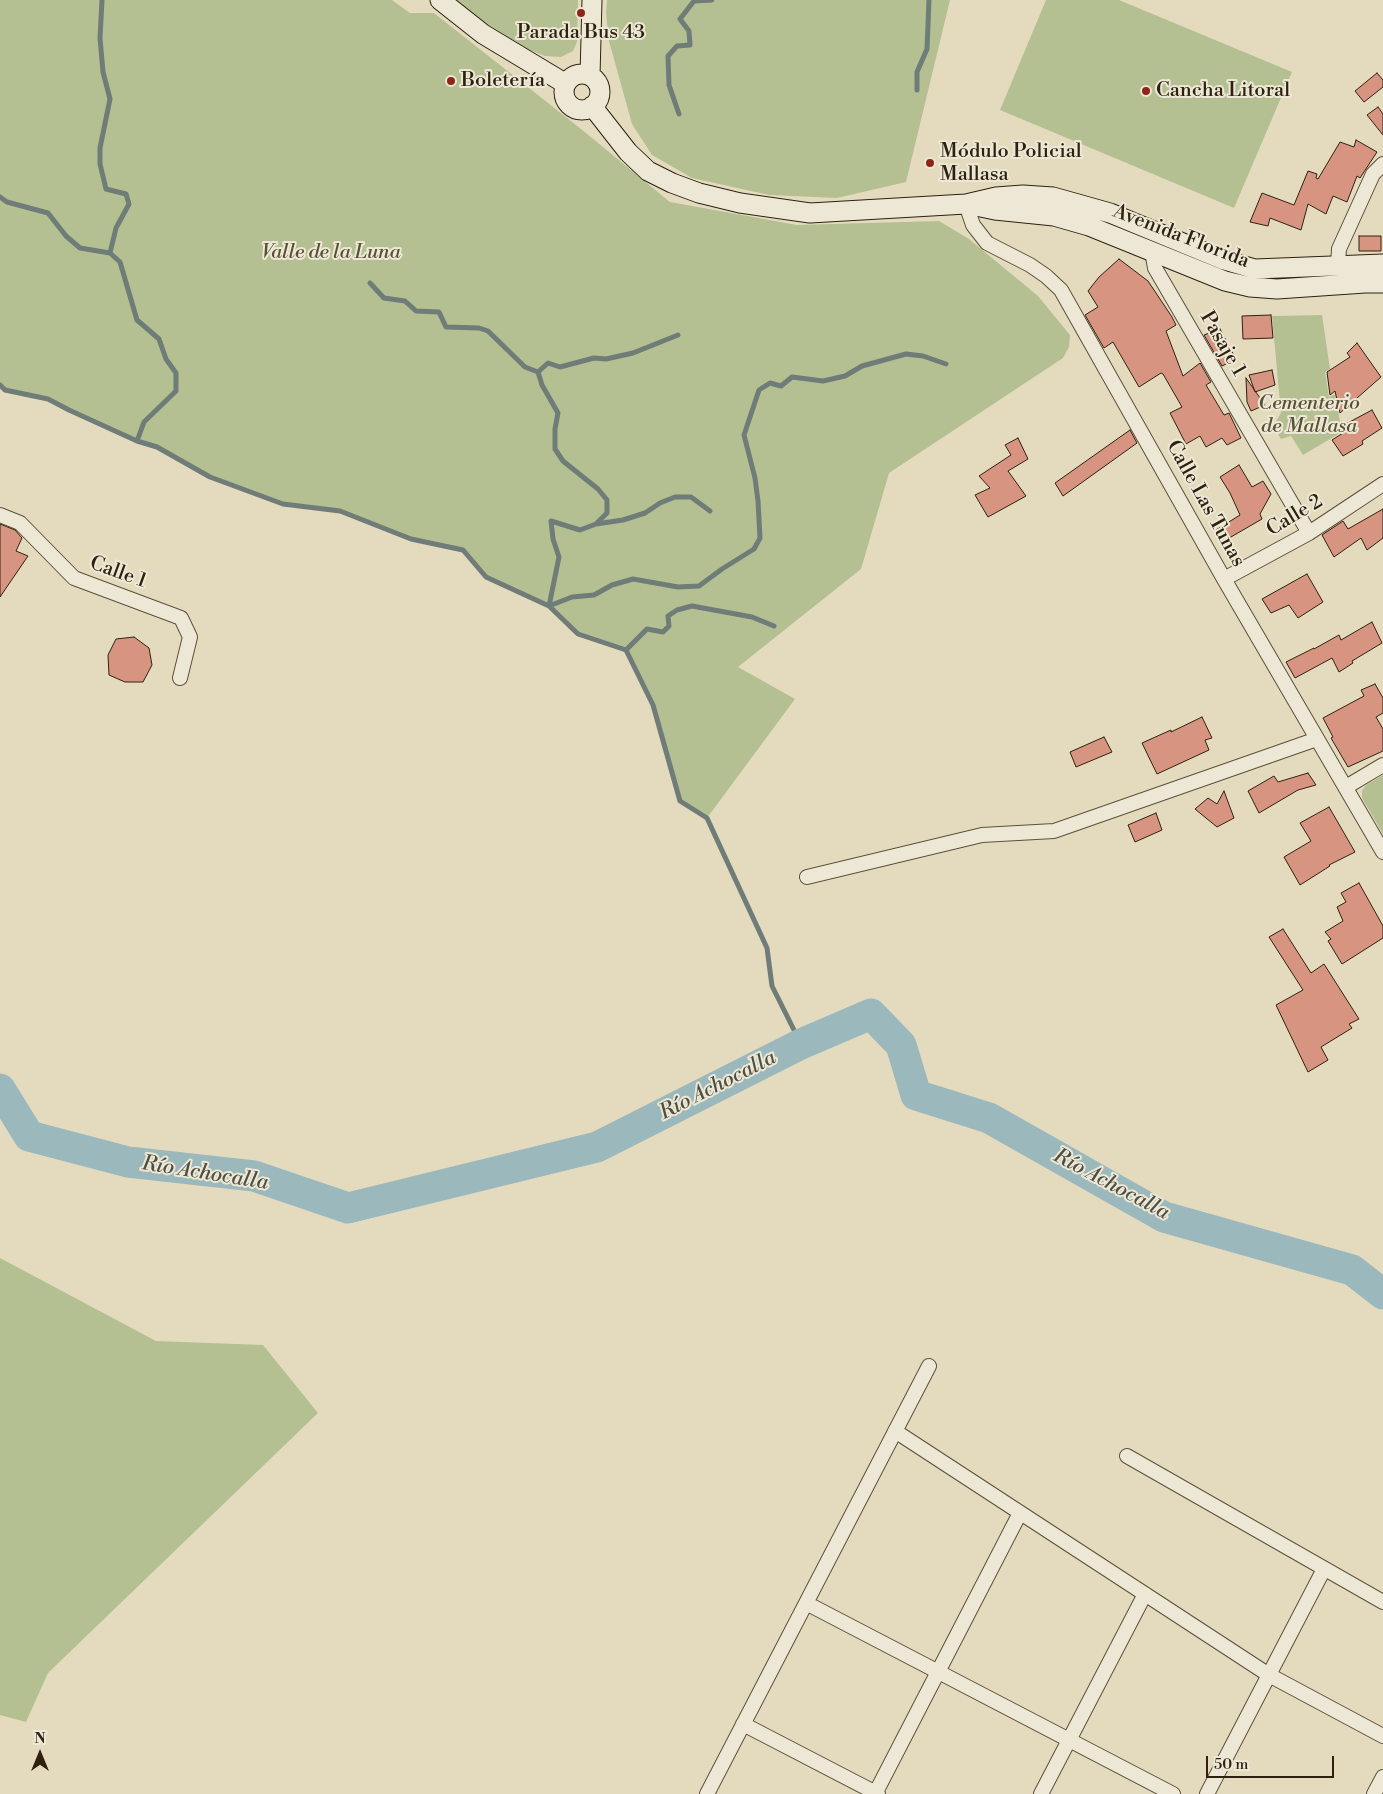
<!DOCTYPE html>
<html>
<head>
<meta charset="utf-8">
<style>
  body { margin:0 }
  #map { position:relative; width:1383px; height:1794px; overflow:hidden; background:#e4dbbf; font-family:"Libre Bodoni",serif }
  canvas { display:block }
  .north { position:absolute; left:15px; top:1729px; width:50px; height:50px; -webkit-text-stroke:4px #ede8d5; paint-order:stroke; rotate:0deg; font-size:14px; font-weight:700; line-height:20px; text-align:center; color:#2e210f }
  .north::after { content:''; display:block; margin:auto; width:18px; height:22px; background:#2e210f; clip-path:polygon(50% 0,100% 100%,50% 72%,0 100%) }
  .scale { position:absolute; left:1206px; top:1756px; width:128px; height:22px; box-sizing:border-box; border:2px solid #2e210f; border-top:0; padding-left:6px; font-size:15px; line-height:18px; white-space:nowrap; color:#2e210f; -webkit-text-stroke:4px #ede8d5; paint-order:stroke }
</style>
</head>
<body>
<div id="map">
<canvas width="1383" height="1794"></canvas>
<div class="north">N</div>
<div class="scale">50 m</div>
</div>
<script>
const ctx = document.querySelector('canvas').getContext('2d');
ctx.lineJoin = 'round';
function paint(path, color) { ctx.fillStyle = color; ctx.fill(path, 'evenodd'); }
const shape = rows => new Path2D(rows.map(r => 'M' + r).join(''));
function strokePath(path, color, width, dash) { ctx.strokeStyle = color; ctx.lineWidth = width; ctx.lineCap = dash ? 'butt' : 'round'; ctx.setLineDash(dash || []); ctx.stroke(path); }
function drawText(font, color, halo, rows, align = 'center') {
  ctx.font = font + ' "Libre Bodoni",serif'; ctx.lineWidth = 4; ctx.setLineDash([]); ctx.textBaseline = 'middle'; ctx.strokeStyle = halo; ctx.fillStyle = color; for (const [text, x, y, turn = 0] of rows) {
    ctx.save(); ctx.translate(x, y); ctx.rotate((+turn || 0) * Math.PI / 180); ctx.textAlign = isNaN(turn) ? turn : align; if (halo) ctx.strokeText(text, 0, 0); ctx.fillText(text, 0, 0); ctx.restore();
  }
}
paint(shape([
  [0,0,392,0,410,13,434,13,581,129,670,202,797,225,939,221,969,239,1038,296,1070,335,1069,347,1063,358,889,473,861,569,738,667,795,699,707,818,680,801,653,705,626,650,578,634,549,606,486,577,463,550,411,539,340,511,283,504,210,477,157,447,137,441,69,410,48,399,5,390,0,385],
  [455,0,578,0,577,42,573,51,561,57,545,56,528,49,473,15],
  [607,0,950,0,906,182,837,198,769,195,692,178,652,155,632,124,609,41,606,13],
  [1046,0,1119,0,1292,72,1234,208,1000,110],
  [1322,315,1330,369,1325,372,1329,397,1335,394,1342,432,1303,455,1291,436,1281,439,1273,426,1281,413,1272,316],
  [1383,775,1383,834,1362,798,1362,791,1366,785],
  [0,1258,156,1341,263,1345,318,1413,48,1673,26,1722,0,1715]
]), '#b4c092');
strokePath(shape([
  [102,0,100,38,103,72,110,99,100,148,100,164,106,189,126,194,129,204,116,228,110,253,120,262,137,320,159,339,166,359,176,373,176,391,144,422,137,441,157,447,210,477,283,504,340,511,411,539,463,550,486,577,549,606,578,634,626,650,653,705,680,801,707,818,767,948,772,986,801,1044],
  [917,90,917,72,927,49,929,0],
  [679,114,669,85,668,56,677,46,690,45,689,31,680,19,694,1,712,0],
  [0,197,7,202,48,213,66,236,80,248,110,253],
  [370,283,384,298,405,301,416,311,439,312,446,327,479,328,488,331,525,367,538,372,542,385,558,413,555,429,555,449,563,461,598,489,607,500,607,513,596,524,580,530,551,521,553,539,559,557,549,606],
  [538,372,548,363,560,367,594,358,606,359,633,353,678,335],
  [0,385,5,390,48,399,69,410,137,441],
  [596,524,623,520,645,513,660,503,675,497,691,497,710,511],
  [549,606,572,597,594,595,612,585,633,579,678,587,699,586,722,569,754,549,760,538,758,501,755,478,744,435,759,390,770,383,781,386,792,377,823,381,845,376,862,366,906,354,923,356,946,364],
  [626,650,647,629,663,632,669,626,668,616,677,610,692,606,752,617,774,626]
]), '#6f7c77', 5);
strokePath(shape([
  [0,1089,29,1136,128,1162,254,1176,348,1208,597,1147,801,1044,871,1014,901,1045,916,1095,989,1118,1164,1217,1352,1270,1383,1294]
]), '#9bb8bd', 31);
const building = shape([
  [1377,73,1383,80,1383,87,1364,102,1355,91,1377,73],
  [1378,107,1383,114,1383,135,1367,115,1378,107],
  [1356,140,1377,152,1360,178,1357,176,1347,202,1333,196,1326,214,1308,204,1301,230,1270,218,1268,226,1250,222,1262,193,1294,205,1308,171,1317,174,1316,178,1318,179,1340,142,1354,147,1356,140],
  [1359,236,1381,236,1381,251,1359,251,1359,236],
  [1119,259,1148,281,1172,317,1176,325,1166,331,1183,376,1200,363,1211,382,1206,385,1224,415,1229,413,1241,438,1227,445,1222,438,1206,447,1200,436,1186,444,1170,413,1182,407,1163,374,1161,373,1139,387,1113,342,1104,348,1085,315,1098,307,1088,291,1099,277,1119,259],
  [1271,315,1273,338,1243,339,1242,316,1271,315],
  [1220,329,1236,359,1222,366,1204,335,1220,329],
  [1357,343,1381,377,1340,413,1335,391,1330,395,1327,372,1350,357,1347,353,1357,343],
  [1272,370,1275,385,1255,392,1249,375,1272,370],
  [1246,378,1265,405,1251,411,1247,402,1246,378],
  [1372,410,1382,428,1362,441,1363,444,1343,456,1332,440,1343,433,1342,426,1372,410],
  [1130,430,1137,443,1063,496,1055,483,1130,430],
  [1018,438,1028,459,1008,471,1026,496,988,517,975,495,990,488,979,476,1011,455,1005,445,1018,438],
  [1239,465,1252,487,1263,481,1271,494,1260,514,1262,519,1224,541,1216,530,1240,515,1230,493,1220,477,1239,465],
  [1383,509,1383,538,1367,550,1361,538,1334,557,1322,535,1343,521,1348,529,1383,509],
  [0,524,15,530,22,538,16,551,28,556,0,597,0,524],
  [1307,574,1323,602,1298,618,1289,605,1271,613,1262,599,1307,574],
  [1372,622,1382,643,1352,661,1353,663,1339,672,1332,658,1295,678,1286,662,1314,648,1314,649,1339,635,1341,640,1372,622],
  [134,637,149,648,152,665,143,682,125,682,109,675,108,655,116,639,134,637],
  [1375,684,1383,698,1383,713,1376,717,1383,729,1383,751,1348,767,1331,738,1333,737,1323,718,1364,696,1361,690,1375,684],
  [1202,717,1212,738,1205,740,1209,750,1157,774,1142,743,1171,730,1171,732,1202,717],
  [1104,737,1112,752,1076,767,1070,752,1104,737],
  [1308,773,1316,785,1298,790,1259,813,1248,791,1274,776,1278,782,1308,773],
  [1224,791,1234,818,1217,827,1195,809,1208,798,1217,804,1224,791],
  [1329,807,1355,852,1329,865,1330,866,1300,885,1284,857,1311,841,1300,823,1329,807],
  [1156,813,1162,830,1135,842,1128,825,1156,813],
  [1359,883,1383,926,1383,938,1342,964,1328,941,1331,939,1325,932,1343,921,1337,907,1346,902,1341,893,1359,883],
  [1283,929,1311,973,1324,964,1359,1019,1349,1024,1352,1028,1321,1047,1328,1060,1308,1072,1276,1005,1303,990,1269,937,1283,929]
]);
paint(building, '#d79581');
strokePath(building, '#2e210f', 1);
const minor = shape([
  [966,204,973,225,987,243,1030,265,1046,276,1061,290,1224,579,1383,852],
  [1152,251,1155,268,1309,533],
  [1338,265,1339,249,1373,174,1383,164],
  [0,515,20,523,74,578,181,618,190,637,180,678],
  [1224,579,1309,533,1383,484],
  [1346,787,1383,765],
  [807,877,982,835,1054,831,1317,739],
  [895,1431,1269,1675,1383,1736],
  [1127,1456,1383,1602],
  [806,1603,1173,1794],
  [743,1724,878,1794],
  [707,1794,929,1366],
  [875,1794,1020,1513],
  [1041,1794,1145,1594],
  [1207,1794,1324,1569],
  [1374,1794,1383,1777]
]);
const secondary = shape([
  [440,0,483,34,566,84],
  '564 92a18 18 0 1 1 36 0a18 18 0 1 1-36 0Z',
  [590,76,592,0],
  [592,106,628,152,648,171,672,183,699,193,740,203,810,213,966,204,996,197,1023,195,1053,197,1110,213,1224,260,1255,269,1383,264],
  [971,205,995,210,1054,216,1089,226,1225,281,1250,287,1277,289,1365,283,1383,283]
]);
strokePath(minor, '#5c503b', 16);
strokePath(secondary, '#2e210f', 21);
strokePath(minor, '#ede8d5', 14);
strokePath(secondary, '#ede8d5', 19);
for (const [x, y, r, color] of [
  [581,13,5,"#8f2418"],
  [451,81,5,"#8f2418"],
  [1146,91,5,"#8f2418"],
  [930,163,5,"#8f2418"]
]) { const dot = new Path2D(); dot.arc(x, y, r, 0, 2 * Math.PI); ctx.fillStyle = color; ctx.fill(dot); strokePath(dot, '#ede8d5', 2); }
drawText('20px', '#2e210f', '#ede8d5', [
  ["Parada Bus 43",581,33,"center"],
  ["Boletería",461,81],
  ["Cancha Litoral",1156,91],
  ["Módulo Policial",940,152],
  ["Mallasa",940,175]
], 'left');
drawText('20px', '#2e210f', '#ede8d5', [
  ["Avenida Florida",1181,237,21],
  ["Pasaje 1",1222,344,60],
  ["Calle Las Tunas",1205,504,61],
  ["Calle 2",1295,516,-31],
  ["Calle 1",118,573,20]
]);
drawText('italic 20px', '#565136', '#ede8d5', [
  ["Valle de la Luna",331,253],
  ["Cementerio",1309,404],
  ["de Mallasa",1309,427]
]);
drawText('italic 21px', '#4f4e43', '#ede8d5', [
  ["Río Achocalla",718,1086,-27],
  ["Río Achocalla",205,1174,9],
  ["Río Achocalla",1111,1185,28]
]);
</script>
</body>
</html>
